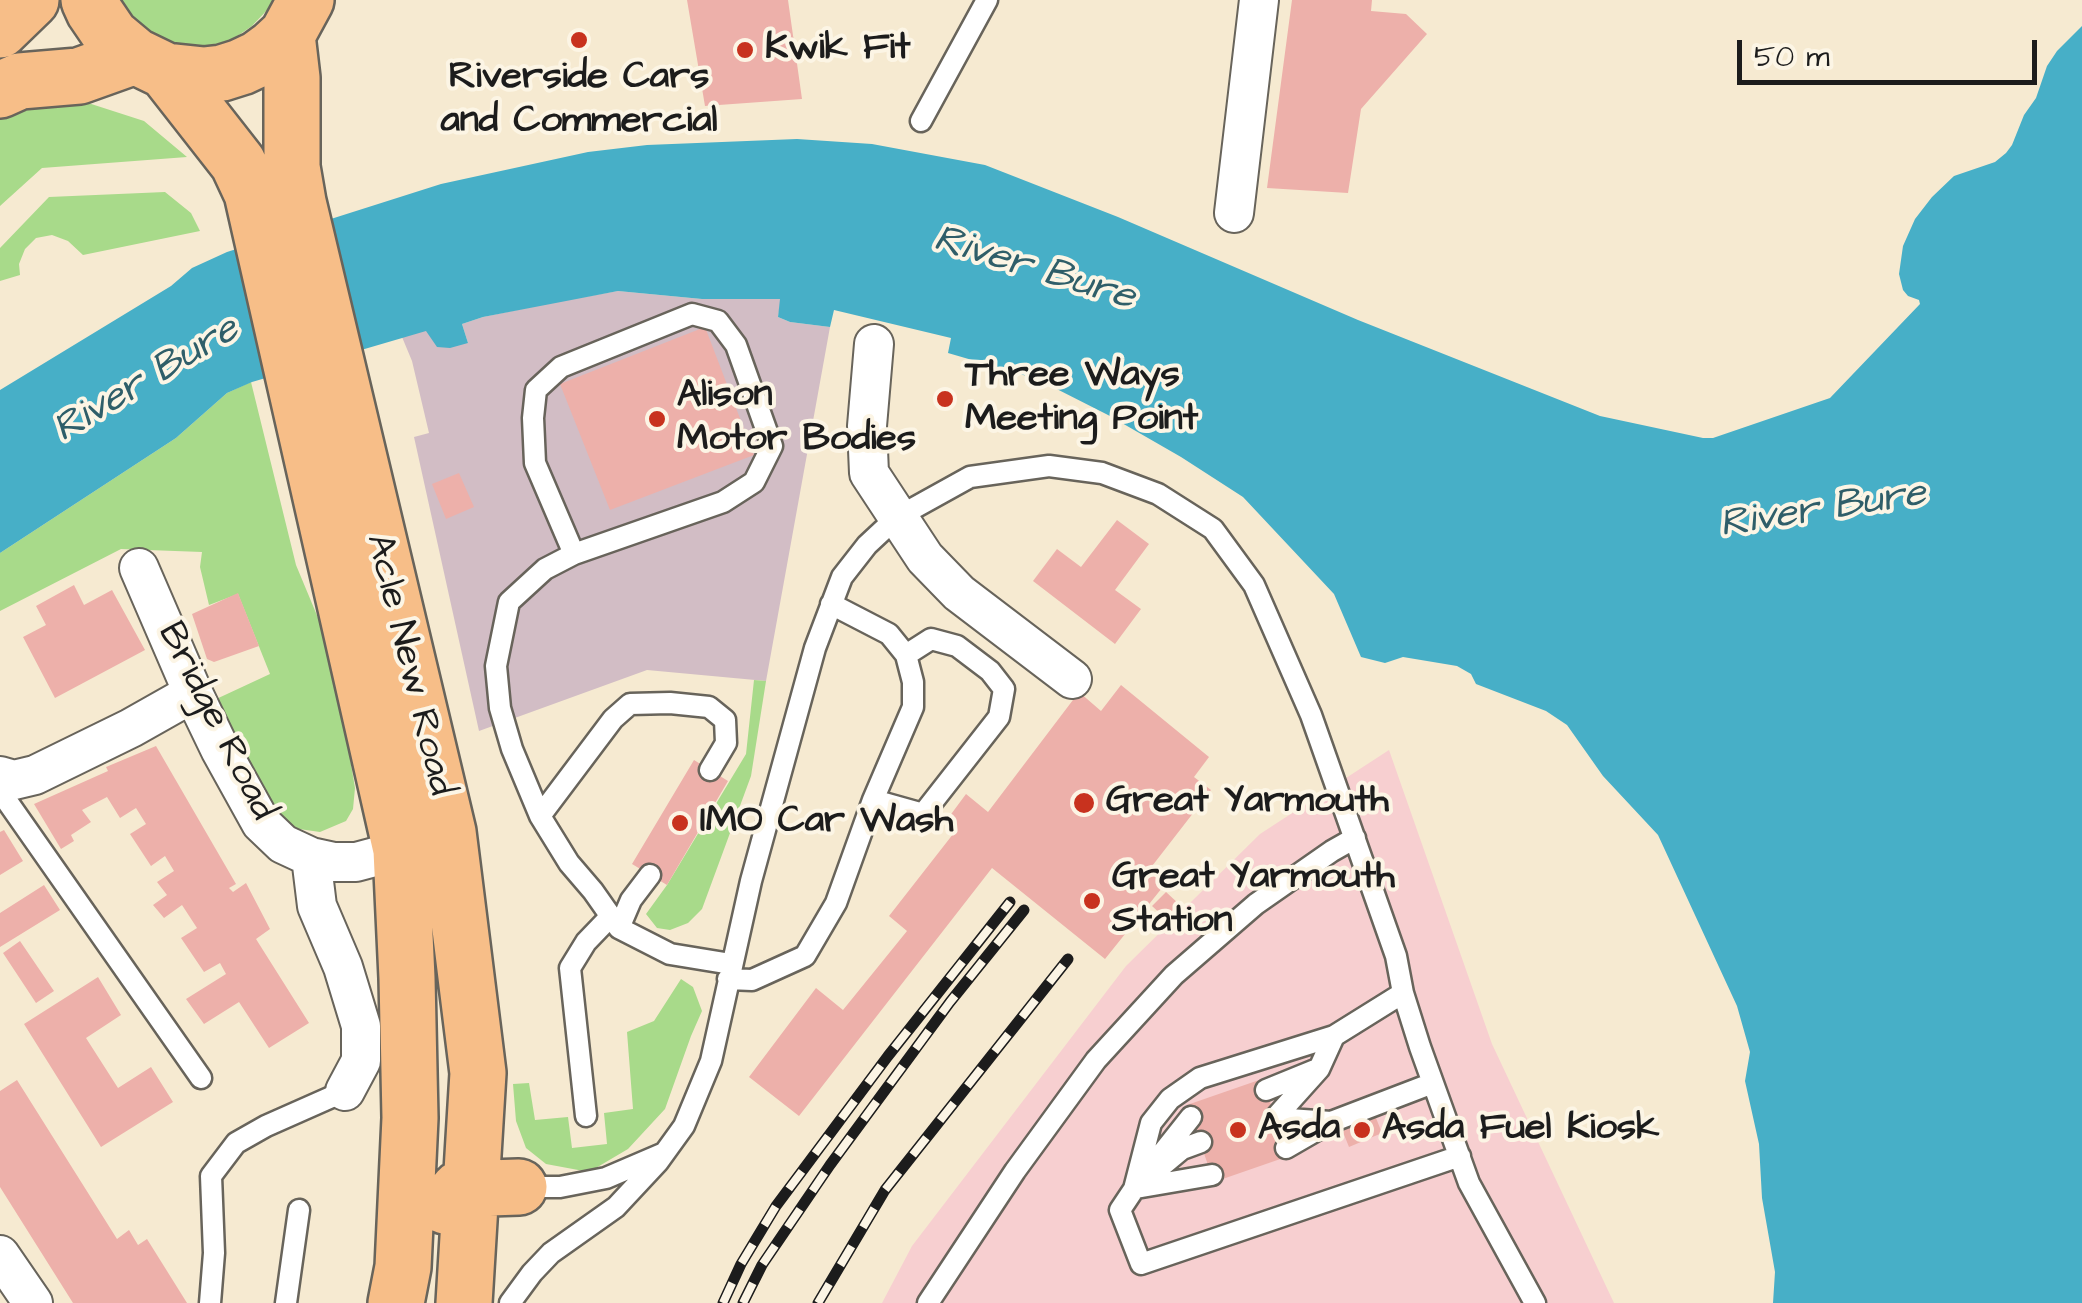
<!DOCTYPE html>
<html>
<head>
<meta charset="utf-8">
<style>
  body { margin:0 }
  #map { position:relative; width:2082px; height:1303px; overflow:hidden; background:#f6ead1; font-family:"Architects Daughter",sans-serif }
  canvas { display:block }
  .scale { position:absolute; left:1737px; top:40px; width:300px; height:45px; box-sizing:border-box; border:5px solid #1c1c1c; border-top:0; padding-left:12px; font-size:30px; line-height:35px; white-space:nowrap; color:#1c1c1c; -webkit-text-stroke:8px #fcf5e5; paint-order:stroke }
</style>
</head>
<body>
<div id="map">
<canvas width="2082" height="1303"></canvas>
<div class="scale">50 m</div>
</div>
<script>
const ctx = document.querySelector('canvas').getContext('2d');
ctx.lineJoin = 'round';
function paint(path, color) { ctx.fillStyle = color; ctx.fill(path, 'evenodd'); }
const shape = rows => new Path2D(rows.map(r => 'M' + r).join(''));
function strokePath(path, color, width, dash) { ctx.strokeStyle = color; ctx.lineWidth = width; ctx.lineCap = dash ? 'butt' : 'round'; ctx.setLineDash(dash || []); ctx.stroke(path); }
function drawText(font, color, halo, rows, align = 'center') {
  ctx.font = font + ' "Architects Daughter",sans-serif'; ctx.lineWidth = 8; ctx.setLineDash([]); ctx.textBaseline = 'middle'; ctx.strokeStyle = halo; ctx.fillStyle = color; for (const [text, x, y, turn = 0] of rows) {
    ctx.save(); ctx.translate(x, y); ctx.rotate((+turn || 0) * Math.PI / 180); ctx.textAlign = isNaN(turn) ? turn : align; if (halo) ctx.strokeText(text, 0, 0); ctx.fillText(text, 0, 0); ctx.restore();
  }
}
paint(shape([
  [1389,750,1492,1044,1614,1303,882,1303,912,1246,1126,966,1260,834]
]), '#f7cfd0');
paint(shape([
  [618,291,702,299,781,299,778,317,790,322,830,327,766,681,647,670,479,731,414,437,429,433,412,361,402,337,427,330,468,343,462,324,483,317,560,301]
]), '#d2bdc5');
paint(shape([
  [119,0,273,0,269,8,252,26,233,39,210,46,187,46,164,41,143,30,127,14],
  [45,98,82,101,144,121,187,157,42,168,0,206,0,114],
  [165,192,191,213,200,231,83,255,68,241,52,235,36,238,25,249,19,264,20,275,0,281,0,248,49,197],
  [251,382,296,565,321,625,345,728,355,788,353,809,346,821,320,832,292,828,271,809,212,701,270,674,238,594,209,605,200,567,202,552,121,549,0,611,0,553,176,438,227,393],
  [754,680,766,681,751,776,702,909,688,923,670,930,657,928,646,914,667,885,746,754],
  [681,979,693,987,702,1011,691,1036,665,1109,628,1149,589,1172,546,1164,526,1148,516,1121,513,1084,529,1083,535,1120,568,1117,572,1148,607,1144,604,1113,633,1109,627,1032,654,1021]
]), '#a8da8a');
paint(shape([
  [2082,26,2082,1303,1773,1303,1775,1272,1762,1198,1759,1144,1745,1081,1750,1052,1737,1006,1658,835,1603,776,1567,725,1546,711,1476,684,1471,674,1457,666,1403,657,1385,663,1361,657,1334,594,1243,497,1181,457,1108,415,1037,379,948,353,951,338,834,310,830,327,790,322,778,317,780,299,702,299,618,291,483,317,462,324,468,343,450,348,437,347,426,331,252,382,227,393,176,438,0,553,0,390,171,286,192,268,227,252,441,184,588,152,647,145,797,139,872,144,985,165,1118,217,1358,320,1600,416,1703,438,1713,438,1830,398,1920,304,1919,300,1908,296,1903,290,1899,274,1903,246,1915,219,1932,197,1954,176,1995,162,2006,153,2012,145,2024,115,2036,98,2047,66,2057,51]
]), '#47afc7');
paint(shape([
  [687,0,788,0,802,99,705,106],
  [1292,0,1372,0,1371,11,1406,14,1427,34,1361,109,1348,193,1267,188],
  [705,327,754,455,610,510,560,384],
  [459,473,474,507,446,519,432,484],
  [1117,520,1149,544,1115,590,1141,609,1115,644,1033,581,1057,549,1081,567],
  [74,585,84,605,112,590,145,650,55,698,23,637,46,625,36,606],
  [238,593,259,646,214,662,207,659,192,614],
  [1121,685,1209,757,1194,777,1211,790,1149,870,1166,883,1105,959,992,868,799,1116,749,1077,816,988,843,1010,907,931,889,916,957,829,946,821,966,794,988,812,1079,692,1101,711],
  [156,746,236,884,229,888,233,892,246,883,270,929,256,939,309,1023,269,1048,239,1002,204,1024,186,999,226,974,220,963,204,972,181,938,197,928,182,905,164,918,153,905,167,895,157,882,174,871,165,856,151,866,130,834,146,824,136,808,120,818,107,797,82,810,91,822,71,835,74,841,61,849,34,804,108,771,106,767],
  [694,760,728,781,667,885,632,864],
  [4,830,23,861,0,875,0,832],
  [44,885,60,910,0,947,0,913],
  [1166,892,1179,904,1165,918,1152,906],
  [20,941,54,991,36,1003,3,953],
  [98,977,121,1015,86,1038,118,1088,151,1067,173,1102,101,1147,24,1024],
  [1262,1079,1289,1156,1214,1182,1187,1105],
  [17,1080,117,1239,129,1230,138,1245,147,1239,187,1303,73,1303,0,1187,0,1091],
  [1374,1113,1382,1133,1349,1147,1341,1127]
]), '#edb0aa');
const lane = shape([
  [921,121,987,0],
  [574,554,535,463,533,418,536,390,561,367,692,314,718,321,736,345,772,446,754,482,723,502,574,554,545,569,509,602,496,666,500,708,512,749,540,816,569,863,593,891,619,928,670,954,731,964],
  [0,791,201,1078],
  [873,800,923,814,999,717,1004,689,990,671,957,646,931,639,906,655],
  [540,816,613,719,630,704,670,703,709,707,725,720,726,743,710,770],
  [619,928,631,900,650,875],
  [728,979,752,980,805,956,836,903,873,800,913,707,913,682,906,655,889,634,831,604],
  [1266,1090,1315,1070],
  [586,1116,570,968,586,942,611,916],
  [1275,1118,1331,1122,1433,1083],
  [1275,1118,1319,1069,1334,1036],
  [1201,1142,1182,1149,1134,1189,1120,1210,1141,1264,1460,1156],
  [1286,1148,1331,1122],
  [1160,1156,1191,1117],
  [521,1187,560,1187,606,1178,662,1154],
  [1136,1188,1212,1175],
  [1134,1189,1151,1123,1170,1099,1200,1078,1334,1036,1403,993],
  [210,1303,214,1253,211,1176,236,1143,266,1126,345,1091],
  [286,1303,299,1210],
  [510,1303,532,1273,551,1253,616,1207,658,1162,684,1126,711,1061,751,881,815,648,842,577,867,545,896,518,970,477,1049,466,1102,473,1158,494,1213,529,1254,585,1311,715,1396,956,1403,993,1420,1047,1469,1183,1535,1303],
  [928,1303,1015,1171,1096,1060,1174,975,1256,904,1332,851,1355,838]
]);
const street = shape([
  [1234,213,1259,0],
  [874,344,867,426,869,473,925,558,959,593,1072,679],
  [139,568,193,693,220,749,261,823,283,844,311,857,334,862,356,862,401,850],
  [0,776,14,780,35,775,131,728,193,693],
  [311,857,317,906,343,967,361,1026,361,1061,345,1091],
  [0,1255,33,1303]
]);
const primary = shape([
  [89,0,94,11,111,36,135,56,166,71,204,75,222,73,241,67,258,59,273,48,287,35,306,0],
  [0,30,31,0],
  [287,35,292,78,292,167,298,202,448,832,478,1073,464,1303],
  [166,71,238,163,252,193,401,850,407,978,410,1118,403,1267,396,1303],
  [0,90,20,81,79,76,135,56],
  [445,1206,459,1189,519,1187]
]);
strokePath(lane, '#68645b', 25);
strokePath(street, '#68645b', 42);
strokePath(primary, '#68645b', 60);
strokePath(lane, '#fff', 20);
strokePath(street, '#fff', 38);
strokePath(primary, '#f7be88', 55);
const rail = shape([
  [723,1303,741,1264,776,1206,888,1056,1010,902],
  [743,1303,762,1265,830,1165,950,1002,1024,910],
  [818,1303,885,1190,1068,959]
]);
strokePath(rail, '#1c1c1c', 11);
strokePath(rail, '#fcf5e5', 8, [22]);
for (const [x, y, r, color] of [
  [579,40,10,"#c8321e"],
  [745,50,10,"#c8321e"],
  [945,399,10,"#c8321e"],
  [657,419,10,"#c8321e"],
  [1084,803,12,"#c8321e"],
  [680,823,10,"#c8321e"],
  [1092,901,10,"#c8321e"],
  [1238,1130,10,"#c8321e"],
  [1362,1130,10,"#c8321e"]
]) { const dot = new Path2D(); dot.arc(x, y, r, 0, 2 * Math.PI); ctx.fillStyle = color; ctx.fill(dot); strokePath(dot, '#fcf5e5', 4); }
drawText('bold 38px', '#1c1c1c', '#fcf5e5', [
  ["Kwik Fit",765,50],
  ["Riverside Cars",579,79,"center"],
  ["and Commercial",579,123,"center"],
  ["Three Ways",965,377],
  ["Meeting Point",965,421],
  ["Alison",677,397],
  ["Motor Bodies",677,441],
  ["Great Yarmouth",1106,803],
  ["IMO Car Wash",700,823],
  ["Great Yarmouth",1112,879],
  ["Station",1112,923],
  ["Asda",1258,1130],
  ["Asda Fuel Kiosk",1382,1130]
], 'left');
drawText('38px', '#1c1c1c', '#fcf5e5', [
  ["Acle New Road",408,665,76],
  ["Bridge Road",215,722,63]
]);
drawText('italic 40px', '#2f5e69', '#fcf5e5', [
  ["River Bure",1034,270,17],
  ["River Bure",147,381,-31],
  ["River Bure",1823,511,-9]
]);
</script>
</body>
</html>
